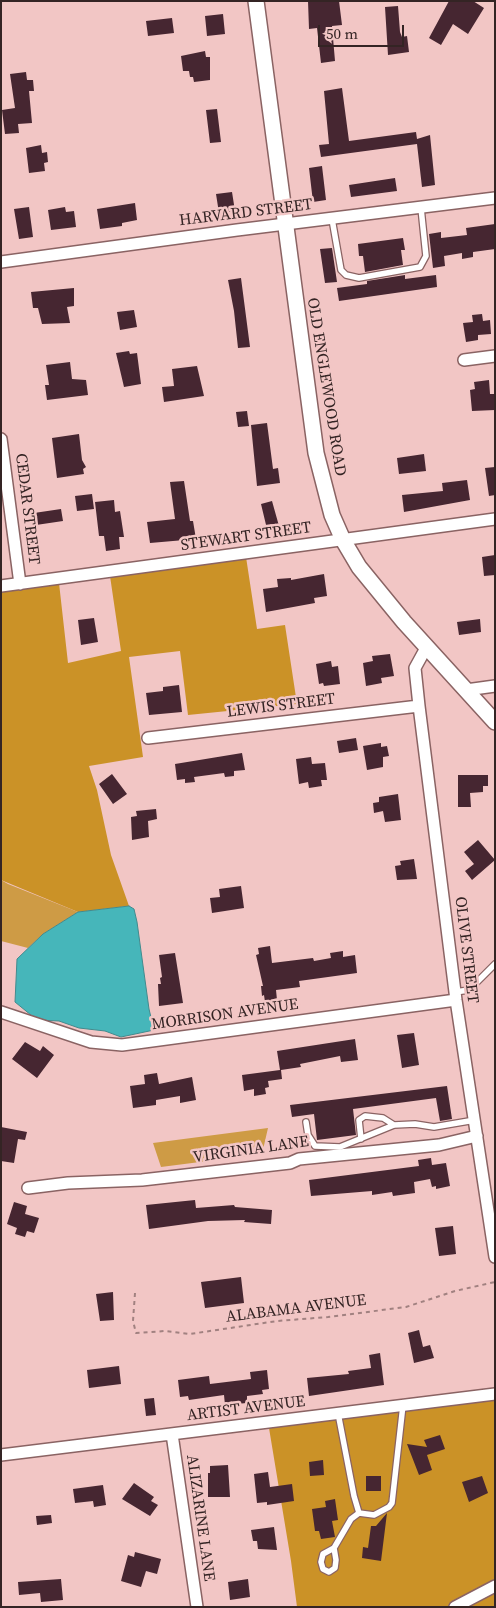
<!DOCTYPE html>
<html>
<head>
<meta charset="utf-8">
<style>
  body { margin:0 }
  #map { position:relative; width:496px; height:1608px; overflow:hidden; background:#f2c6c5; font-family:"Source Serif 4",serif }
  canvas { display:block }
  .frame { position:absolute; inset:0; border:2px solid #342424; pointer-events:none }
  .scale { position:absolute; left:318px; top:25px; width:86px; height:22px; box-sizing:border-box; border:2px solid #342424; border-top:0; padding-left:6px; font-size:15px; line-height:18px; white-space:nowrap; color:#342424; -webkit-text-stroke:4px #f2c6c5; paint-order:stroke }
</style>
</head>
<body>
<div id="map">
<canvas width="496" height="1608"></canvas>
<div class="frame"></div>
<div class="scale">50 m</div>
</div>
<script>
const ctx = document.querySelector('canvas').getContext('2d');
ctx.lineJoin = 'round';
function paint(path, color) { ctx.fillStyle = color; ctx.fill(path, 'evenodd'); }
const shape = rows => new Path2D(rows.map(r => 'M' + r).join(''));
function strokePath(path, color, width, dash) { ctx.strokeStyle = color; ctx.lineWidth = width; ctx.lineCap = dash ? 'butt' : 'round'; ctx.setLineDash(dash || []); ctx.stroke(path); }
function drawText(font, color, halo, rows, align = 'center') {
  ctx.font = font + ' "Source Serif 4",serif'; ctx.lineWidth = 5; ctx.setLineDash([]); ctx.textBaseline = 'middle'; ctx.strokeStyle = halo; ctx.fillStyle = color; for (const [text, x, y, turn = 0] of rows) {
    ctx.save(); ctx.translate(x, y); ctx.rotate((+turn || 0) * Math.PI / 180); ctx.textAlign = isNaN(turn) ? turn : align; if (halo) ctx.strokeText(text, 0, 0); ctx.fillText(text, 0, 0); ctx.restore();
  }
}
paint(shape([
  [1,880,8,884,78,912,43,934,28,948,1,941],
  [268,1128,262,1154,161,1167,153,1143]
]), '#ce9b45');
paint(shape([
  [246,557,257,629,285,625,297,704,188,715,180,651,129,657,143,757,89,766,97,790,111,855,129,906,78,912,1,880,1,591,59,583,68,663,121,651,110,576],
  [495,1393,495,1607,297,1607,291,1561,269,1428]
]), '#cb9227');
const water = shape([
  [129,906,134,909,137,922,149,1009,154,1030,121,1037,105,1031,79,1028,59,1021,37,1020,15,1002,17,959,43,934,78,912,129,906]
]);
paint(water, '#46b6ba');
strokePath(water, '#418a8d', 1);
paint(shape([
  [308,1,339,1,342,25,332,26,335,61,321,63,317,28,309,29],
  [449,1,473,1,484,8,468,34,453,24,441,45,429,38],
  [398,6,400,32,402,37,407,36,409,52,388,55,385,7],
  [223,14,225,34,207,36,205,16],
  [172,18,174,33,148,36,146,21],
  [205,51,206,57,210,57,210,80,194,82,193,77,190,77,189,71,183,71,181,56],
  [26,72,27,80,33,80,34,91,29,91,32,123,18,124,19,133,5,134,2,110,15,108,10,74],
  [342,88,349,141,416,132,417,139,430,135,435,185,422,187,417,144,321,157,319,145,329,144,324,91],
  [217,109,221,142,210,143,206,110],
  [41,145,42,153,47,152,48,162,44,163,45,171,29,173,26,148],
  [322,166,326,200,313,202,309,168],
  [395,178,397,191,351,197,349,185],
  [232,192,235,211,219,213,216,194],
  [135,203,137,220,122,223,122,226,100,229,97,209],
  [29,207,33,237,19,239,14,209],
  [65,207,66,212,74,211,76,227,51,230,48,210],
  [495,224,495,249,473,252,473,257,462,259,462,253,444,256,445,266,433,268,429,234,441,232,441,238,467,235,466,228],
  [403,238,405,250,401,250,403,265,365,272,363,256,359,256,358,244],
  [332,248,337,282,325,283,320,249],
  [405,275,405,279,436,275,437,287,339,301,337,288,367,284,367,281],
  [241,278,250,347,238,348,234,311,228,280],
  [74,288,74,306,67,307,70,323,42,324,38,308,33,308,31,292],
  [134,310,137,327,120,330,117,312],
  [482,314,483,321,490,320,491,334,478,335,478,340,466,342,463,323,473,322,472,315],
  [129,351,130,354,137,353,141,384,124,387,116,353],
  [70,362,72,379,86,380,88,395,47,400,45,385,49,385,46,365],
  [197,366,204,396,164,402,162,387,174,386,172,369],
  [489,380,490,394,495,394,495,410,472,411,470,390,475,389,474,382],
  [247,411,249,426,238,427,236,412],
  [267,423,273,469,278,468,280,483,257,486,251,425],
  [79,434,82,460,86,467,83,469,84,474,57,478,52,438],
  [424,454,426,471,399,474,397,458],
  [495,467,495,495,489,496,485,468],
  [467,480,470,500,404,512,402,495,443,491,442,483],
  [184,481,190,521,193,521,196,539,150,543,147,522,175,519,170,482],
  [92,494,94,509,77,511,75,496],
  [114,500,115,512,120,511,124,537,119,537,120,549,106,551,104,536,99,536,95,502],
  [272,501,279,526,267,529,261,504],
  [61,509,63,521,36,525,34,513],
  [495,555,495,575,484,576,482,557],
  [324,574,327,596,314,598,315,603,266,612,263,589,278,587,277,579,291,578,291,580],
  [94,618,98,642,81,645,78,620],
  [480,619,481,632,459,635,457,622],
  [390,654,394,676,381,678,382,683,366,686,363,663,373,661,372,656],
  [331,661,332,667,338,666,340,684,324,686,323,683,319,684,316,664],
  [179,685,182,712,149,715,146,693,163,691,163,687],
  [356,738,358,750,339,753,337,741],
  [381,743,381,747,387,746,389,756,383,757,383,767,367,770,363,746],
  [242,753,245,770,234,771,234,776,225,777,224,773,194,777,195,782,185,783,185,779,177,780,175,764],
  [311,757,312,764,325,763,327,780,321,780,322,786,309,788,308,782,299,784,296,759],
  [112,774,127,794,113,804,99,784],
  [458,775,488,775,488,786,483,786,483,792,470,793,471,807,458,807],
  [398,794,401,820,385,822,383,811,374,813,373,803,379,802,379,797],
  [156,809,157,819,148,821,149,837,132,840,131,817,137,816,136,811],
  [478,840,495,860,472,880,465,871,474,864,464,852],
  [414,859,417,879,397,880,395,866,401,865,400,861],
  [241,886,244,908,212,913,210,898,220,897,219,889],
  [270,946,272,963,313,958,314,961,331,958,330,953,343,951,343,957,355,955,357,973,299,981,300,987,276,990,277,1000,265,1002,264,995,262,996,261,986,263,986,256,955,259,954,258,948],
  [175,953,183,1003,159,1006,158,984,161,984,160,978,162,977,159,955],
  [414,1033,419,1065,402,1068,397,1035],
  [355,1039,358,1060,341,1062,340,1056,300,1064,301,1067,281,1070,282,1079,268,1081,269,1087,265,1088,266,1094,254,1096,254,1089,244,1091,242,1075,280,1070,277,1051],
  [25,1042,40,1051,43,1046,54,1055,37,1078,12,1059],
  [157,1073,159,1084,192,1077,196,1100,180,1103,180,1096,156,1100,156,1105,133,1108,130,1086,145,1084,144,1075],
  [447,1086,452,1119,440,1121,436,1098,353,1109,356,1135,317,1140,314,1114,292,1117,290,1105],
  [1,1127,27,1132,25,1140,18,1139,14,1163,1,1161],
  [431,1158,432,1165,446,1163,450,1186,436,1189,436,1186,432,1187,430,1179,414,1182,415,1193,393,1196,392,1192,372,1195,372,1191,311,1196,309,1180,419,1166,418,1160],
  [195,1200,196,1208,234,1205,235,1207,272,1210,271,1224,244,1222,245,1220,208,1221,149,1229,146,1205],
  [14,1202,27,1206,25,1214,39,1218,34,1233,27,1231,25,1237,15,1234,17,1228,7,1224],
  [453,1226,456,1254,439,1256,435,1228],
  [241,1277,244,1303,205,1308,201,1282],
  [113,1292,114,1320,100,1321,96,1294],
  [419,1330,423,1347,430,1345,434,1358,414,1363,408,1333],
  [380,1353,384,1385,309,1396,307,1378,349,1374,348,1371,371,1368,369,1355],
  [119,1366,121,1384,89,1388,87,1370],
  [267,1370,269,1389,262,1390,263,1394,247,1396,247,1403,225,1405,224,1395,189,1400,188,1396,180,1397,178,1380,209,1376,210,1384,251,1379,250,1372],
  [154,1398,156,1415,146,1416,144,1399],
  [440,1435,445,1449,427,1455,432,1470,419,1475,407,1444,427,1447,424,1440],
  [323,1460,324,1475,310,1476,309,1462],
  [228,1465,230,1497,208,1497,208,1473,210,1473,210,1466],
  [268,1472,270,1487,292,1484,294,1501,267,1505,267,1502,257,1503,254,1474],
  [366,1476,381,1476,381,1491,366,1491],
  [482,1476,488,1493,469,1502,462,1482],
  [134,1483,154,1497,151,1501,158,1505,150,1516,122,1499],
  [103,1485,106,1505,94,1507,93,1501,75,1503,73,1489],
  [335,1499,338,1520,332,1521,335,1537,321,1539,319,1531,315,1531,312,1509,326,1507,325,1501],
  [387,1513,381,1561,362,1558,363,1547,368,1548,371,1526,376,1526],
  [51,1515,52,1523,37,1525,36,1516],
  [274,1527,277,1550,258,1549,257,1541,253,1541,251,1530],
  [135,1552,161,1559,157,1574,146,1571,141,1587,121,1581,128,1555,134,1557],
  [61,1579,63,1600,41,1602,40,1593,19,1595,18,1582],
  [248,1579,250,1597,230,1600,228,1582]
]), '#462631');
const lane = shape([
  [332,219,341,270,346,275,359,278,420,267,426,256,421,208],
  [455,992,469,990,495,964],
  [306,1122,308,1135,315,1146,340,1147,394,1125,415,1124,434,1127,475,1120],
  [361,1139,359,1120,365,1116,383,1118,394,1125],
  [359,1513,374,1515,389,1507,392,1503,403,1405],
  [334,1548,336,1560,335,1568,329,1572,323,1569,321,1562,323,1554,334,1548,351,1519,359,1513,354,1496,338,1413]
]);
const street = shape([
  [1,262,237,230,495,198],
  [464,360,495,356],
  [1,439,20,584],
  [1,586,495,519],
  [426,648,415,668,419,706,456,1000,495,1257],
  [466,690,495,686],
  [148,738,419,706],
  [1,1012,91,1042,122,1045,456,1000],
  [28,1188,68,1183,142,1180,290,1163,299,1159,439,1145,477,1136],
  [172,1434,197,1607],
  [1,1455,495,1394],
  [455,1607,495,1586]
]);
const secondary = shape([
  [256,1,316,453,332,515,343,540,359,567,404,622,495,722]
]);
strokePath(lane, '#8a6363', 8);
strokePath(street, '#8a6363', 14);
strokePath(secondary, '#8a6363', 18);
strokePath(shape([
  [135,1293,133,1321,136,1333,165,1331,190,1334,277,1321,328,1317,406,1307,455,1291,495,1282]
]), '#a18180', 2, [4, 4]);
strokePath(lane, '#fff', 5.5);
strokePath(street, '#fff', 11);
strokePath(secondary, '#fff', 15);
drawText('16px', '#342424', '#f2c6c5', [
  ["HARVARD STREET",246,213,-7],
  ["OLD ENGLEWOOD ROAD",326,387,81],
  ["CEDAR STREET",27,509,83],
  ["STEWART STREET",246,537,-8],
  ["LEWIS STREET",281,706,-7],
  ["OLIVE STREET",466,950,83],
  ["MORRISON AVENUE",225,1015,-8],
  ["VIRGINIA LANE",251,1150,-8],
  ["ALABAMA AVENUE",296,1309,-7],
  ["ARTIST AVENUE",246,1409,-7],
  ["ALIZARINE LANE",200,1518,82]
]);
</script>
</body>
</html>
